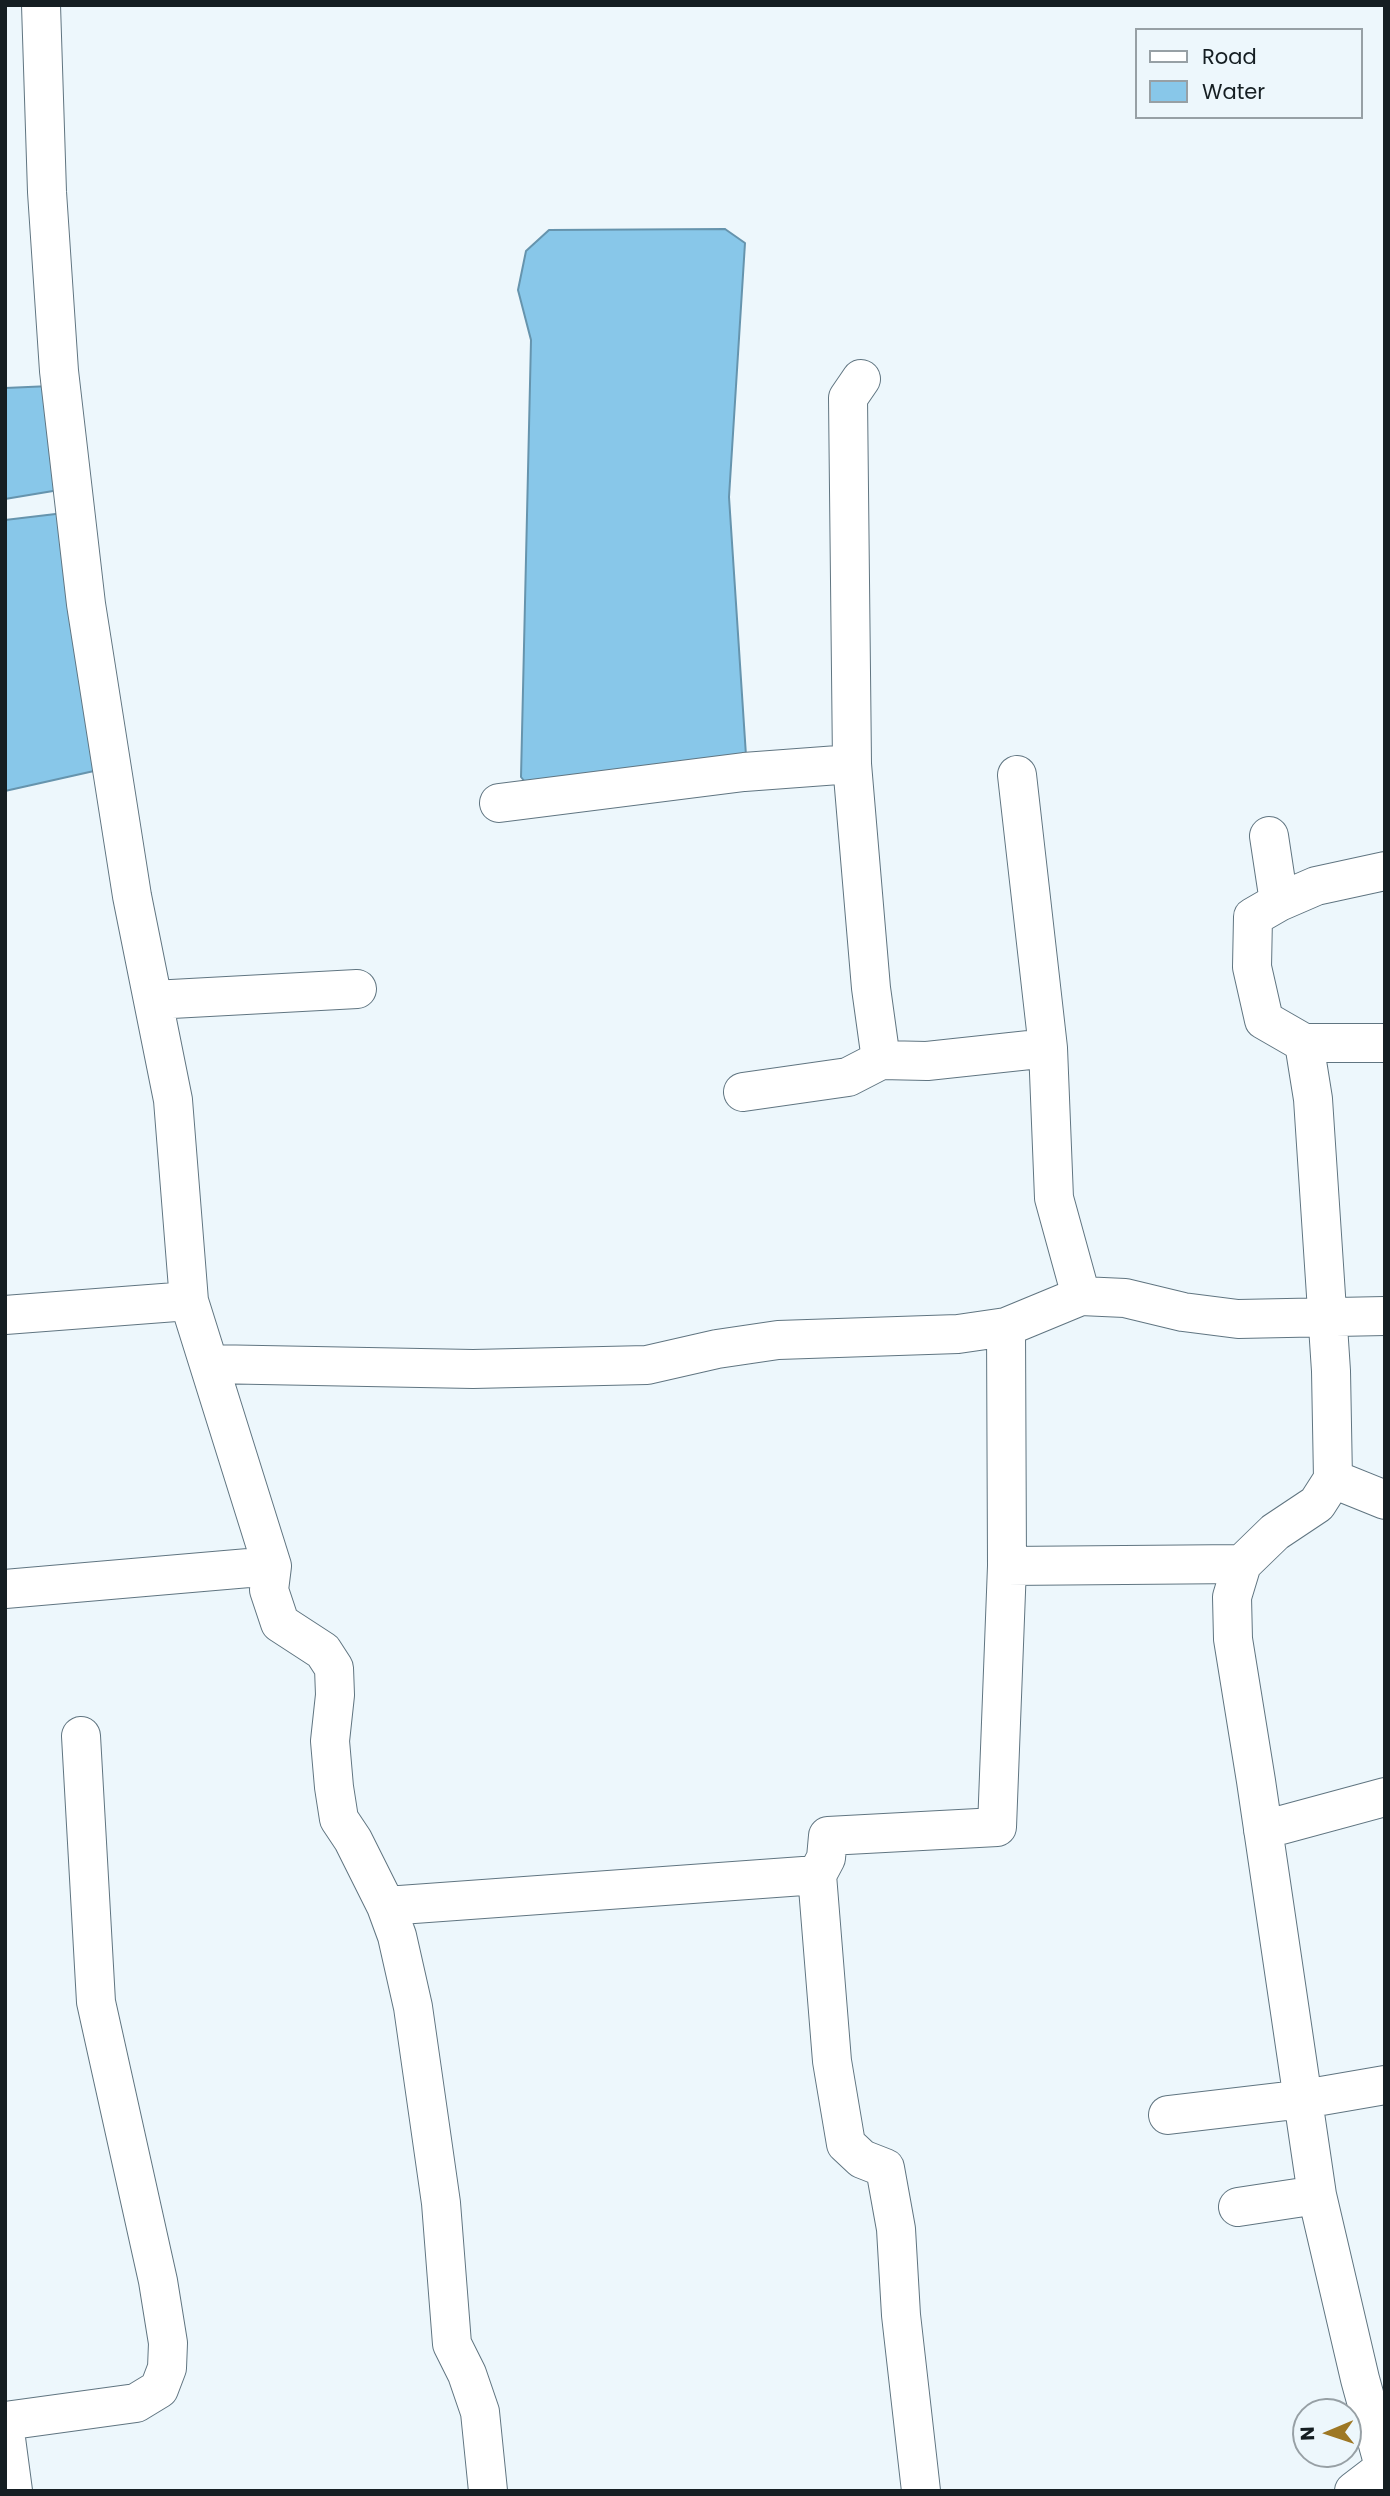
<!DOCTYPE html>
<html>
<head>
<meta charset="utf-8">
<style>
  body { margin:0 }
  #map { position:relative; width:1390px; height:2496px; overflow:hidden; background:#edf7fc; font-family:Poppins,sans-serif }
  canvas { display:block }
  .frame { position:absolute; inset:0; border:7px solid #151e22; pointer-events:none }
  .legend { position:absolute; left:1135px; top:28px; width:228px; height:91px; box-sizing:border-box; background:#edf7fc; border:2px solid #97a0a5; margin:0; padding:9px 12px; list-style:none; font-size:21px; color:#151e22 }
  .legend li { display:flex; align-items:center; gap:14px; height:35px }
  .legend b { width:35px; border:2px solid #97a0a5 }
  .north { position:absolute; left:1292px; top:2398px; width:70px; height:70px; box-sizing:border-box; background:#edf7fc; border:2px solid #97a0a5; border-radius:50%; rotate:268deg; font-size:19px; font-weight:700; line-height:28px; text-align:center; color:#151e22 }
  .north::after { content:''; display:block; margin:auto; width:24px; height:32px; background:#9e7825; clip-path:polygon(50% 0,100% 100%,50% 72%,0 100%) }
</style>
</head>
<body>
<div id="map">
<canvas width="1390" height="2496"></canvas>
<div class="frame"></div>
<ul class="legend">
<li><b style="height:9px;background:#fff"></b>Road</li>
<li><b style="height:19px;background:#88c7e9"></b>Water</li>
</ul>
<div class="north">N</div>
</div>
<script>
const ctx = document.querySelector('canvas').getContext('2d');
ctx.lineJoin = 'round';
function paint(path, color) { ctx.fillStyle = color; ctx.fill(path, 'evenodd'); }
const shape = rows => new Path2D(rows.map(r => 'M' + r).join(''));
function strokePath(path, color, width, dash) { ctx.strokeStyle = color; ctx.lineWidth = width; ctx.lineCap = dash ? 'butt' : 'round'; ctx.setLineDash(dash || []); ctx.stroke(path); }
const water = shape([
  [725,229,745,243,729,497,748,786,533,792,521,777,531,340,518,290,526,251,549,230,725,229],
  [51,386,71,488,5,499,5,388,51,386],
  [64,513,94,771,5,791,5,520,64,513]
]);
paint(water, '#88c7e9');
strokePath(water, '#6694ad', 2);
const minor = shape([
  [41,5,47,192,59,371,86,604,132,896,173,1100,189,1301,272,1566,269,1590,280,1623,323,1651,334,1668,335,1695,330,1741,334,1787,339,1819,353,1840,386,1906,397,1936,413,2007,441,2203,452,2344,467,2374,480,2412,488,2491],
  [861,379,848,398,852,764,871,988,881,1060,927,1061,1048,1048],
  [1017,775,1048,1048,1054,1198,1081,1296],
  [499,803,744,772,852,764],
  [1269,836,1279,902],
  [1385,871,1316,886,1279,902,1253,917,1252,967,1264,1020,1304,1043,1313,1099,1331,1371,1333,1479,1317,1504,1275,1532,1242,1564,1232,1597,1233,1639,1256,1781,1317,2195,1360,2379,1385,2470],
  [153,1000,357,989],
  [1304,1043,1385,1043],
  [743,1092,848,1077,881,1060],
  [5,1315,189,1301],
  [209,1364,473,1369,647,1365,717,1349,778,1340,958,1334,1006,1327,1081,1296,1125,1298,1183,1312,1238,1319,1385,1316],
  [1333,1479,1385,1500],
  [1007,1566,1242,1564],
  [5,1589,272,1566],
  [1263,1830,1385,1797],
  [817,1875,832,2061,846,2144,862,2159,885,2168,896,2229,901,2315,921,2491],
  [386,1906,817,1875,826,1858,828,1836,997,1827,1007,1566,1006,1327],
  [1168,2115,1304,2099,1385,2085],
  [1238,2207,1317,2195],
  [5,2421,136,2403,159,2389,167,2368,168,2343,158,2281,96,2002,81,1736],
  [5,2431,13,2491],
  [1354,2491,1384,2468]
]);
strokePath(minor, '#607581', 40);
strokePath(minor, '#fff', 38);
</script>
</body>
</html>
